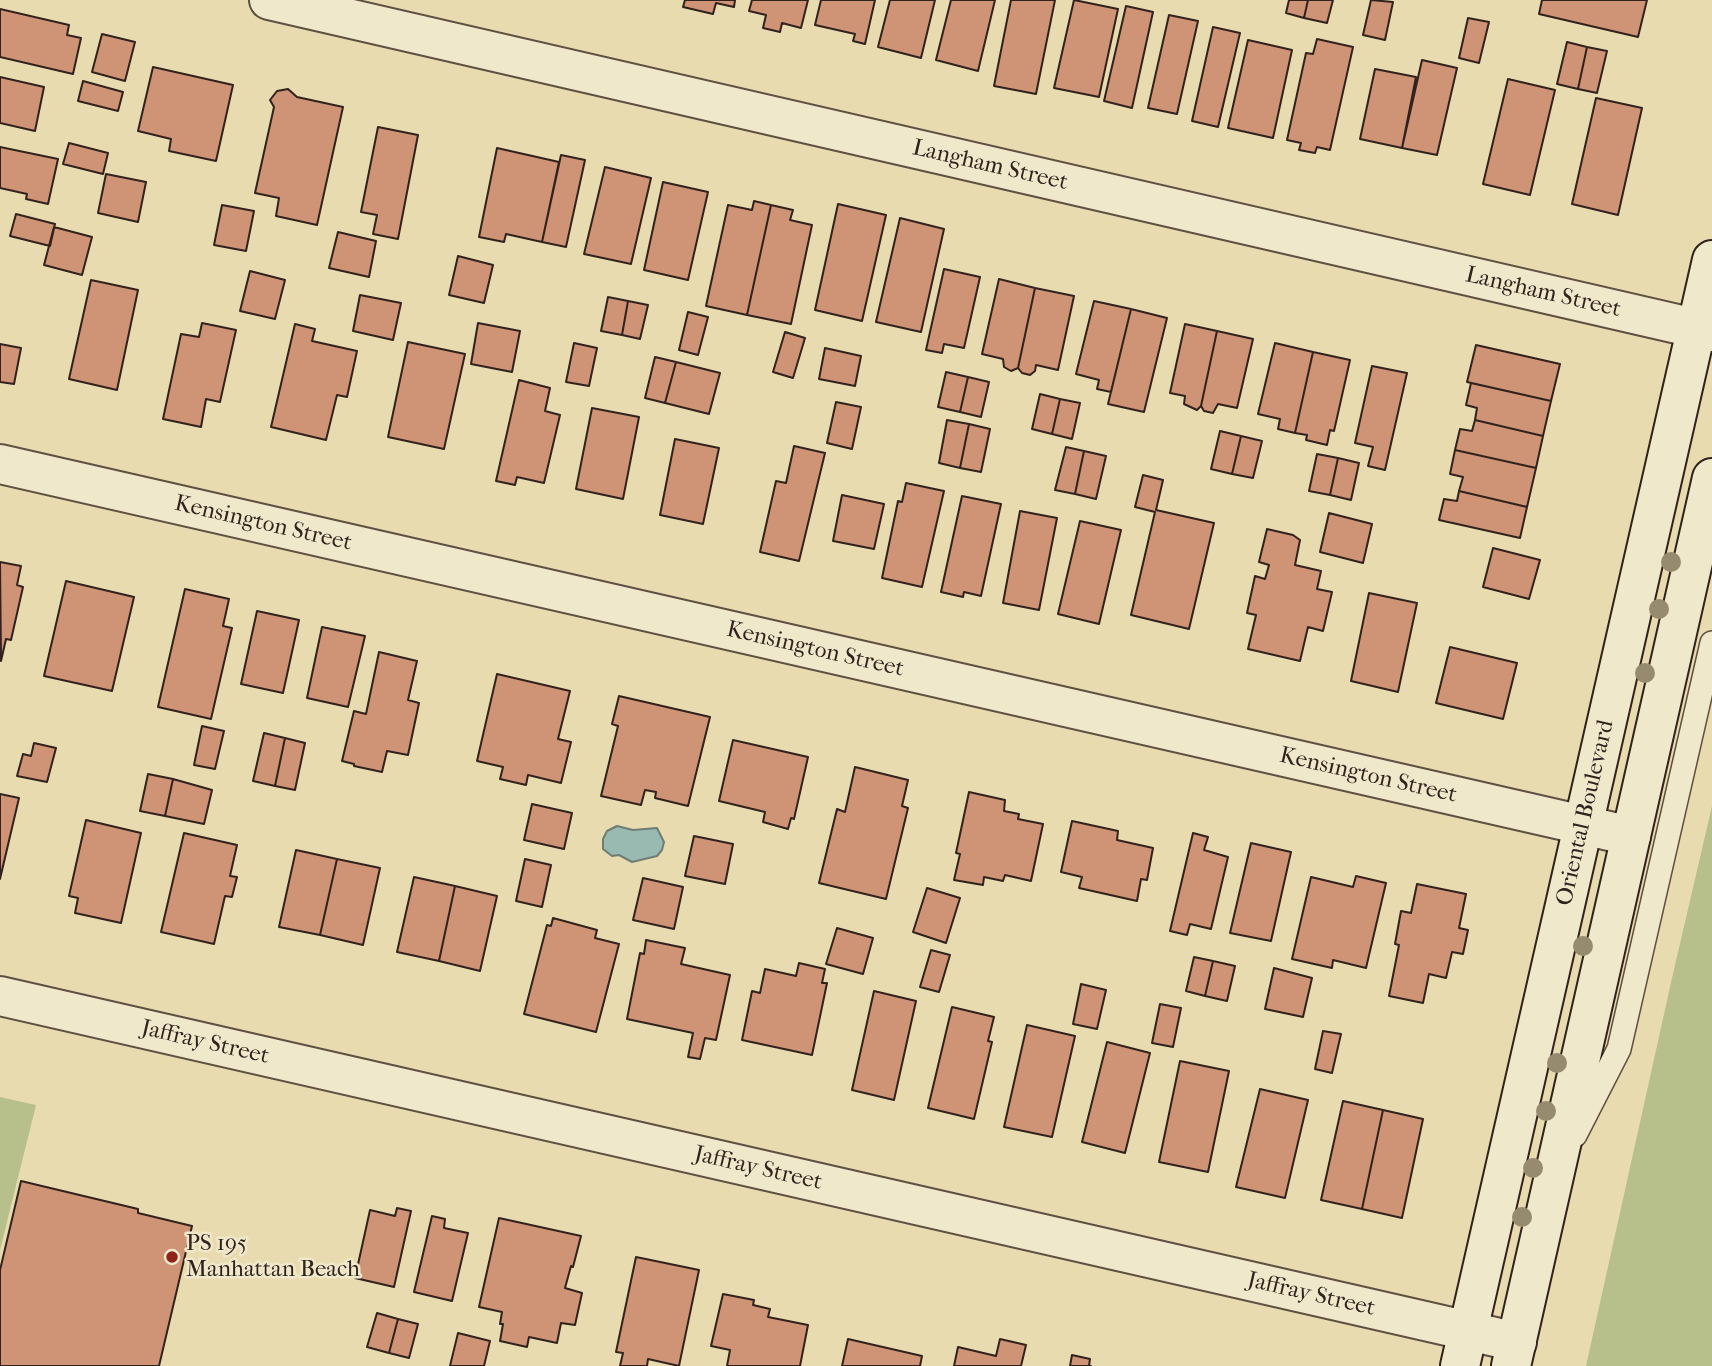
<!DOCTYPE html>
<html>
<head>
<meta charset="utf-8">
<style>
  body { margin:0 }
  canvas { display:block; background:#e8dbaf }
</style>
</head>
<body>
<canvas width="1712" height="1366"></canvas>
<script>
const ctx = document.querySelector('canvas').getContext('2d');
ctx.lineJoin = 'round';
function paint(path, color) { ctx.fillStyle = color; ctx.fill(path, 'evenodd'); }
const shape = rows => new Path2D(rows.map(r => 'M' + r).join(''));
function strokePath(path, color, width, dash) { ctx.strokeStyle = color; ctx.lineWidth = width; ctx.lineCap = dash ? 'butt' : 'round'; ctx.setLineDash(dash || []); ctx.stroke(path); }
function drawText(font, color, halo, rows, align = 'center') {
  ctx.font = font + ' "IM FELL French Canon",serif'; ctx.lineWidth = 5; ctx.setLineDash([]); ctx.textBaseline = 'middle'; ctx.strokeStyle = halo; ctx.fillStyle = color; for (const [text, x, y, turn = 0] of rows) {
    ctx.save(); ctx.translate(x, y); ctx.rotate((+turn || 0) * Math.PI / 180); ctx.textAlign = isNaN(turn) ? turn : align; if (halo) ctx.strokeText(text, 0, 0); ctx.fillText(text, 0, 0); ctx.restore();
  }
}
paint(shape([
  [1712,806,1712,1366,1586,1366,1672,978],
  [0,1097,36,1105,0,1250]
]), '#b7c08a');
const water = shape([
  [617,826,633,830,657,828,664,842,662,850,657,856,632,862,619,855,612,856,603,849,603,839,607,831,617,826]
]);
paint(water, '#98bab0');
strokePath(water, '#6f7d75', 2);
const building = shape([
  [685,0,735,0,734,7,716,3,713,14,683,7,685,0],
  [752,0,808,0,801,28,782,23,780,32,763,28,766,15,749,11,752,0],
  [821,0,875,0,865,44,853,41,855,34,815,25,821,0],
  [890,0,935,0,921,58,878,47,890,0],
  [951,0,995,0,978,71,936,60,951,0],
  [1011,0,1055,0,1036,94,994,86,1011,0],
  [1074,0,1118,9,1099,97,1054,88,1074,0],
  [1289,0,1308,0,1304,18,1286,13,1289,0],
  [1308,0,1333,0,1327,23,1304,18,1308,0],
  [1371,0,1393,2,1385,40,1363,35,1371,0],
  [1542,0,1647,0,1638,37,1539,14,1542,0],
  [1126,6,1153,12,1132,108,1104,101,1126,6],
  [0,9,69,25,67,35,81,38,73,74,0,57,0,9],
  [1169,15,1198,21,1177,114,1148,108,1169,15],
  [1468,18,1489,22,1479,63,1459,58,1468,18],
  [1213,27,1240,33,1218,127,1192,121,1213,27],
  [102,34,135,42,125,81,92,72,102,34],
  [1317,39,1353,47,1330,150,1317,147,1315,153,1299,150,1301,143,1287,140,1306,53,1313,54,1317,39],
  [1248,40,1292,50,1273,138,1228,128,1248,40],
  [1567,42,1587,47,1578,89,1557,84,1567,42],
  [1587,47,1607,51,1597,93,1578,89,1587,47],
  [1422,60,1457,68,1437,155,1402,148,1422,60],
  [153,67,233,85,216,161,169,151,171,139,138,131,153,67],
  [1375,69,1416,77,1402,148,1360,139,1375,69],
  [0,77,44,87,35,131,0,123,0,77],
  [1508,79,1555,90,1530,195,1483,184,1508,79],
  [83,81,123,92,118,111,78,101,83,81],
  [288,89,297,97,343,107,317,225,276,216,279,198,255,193,274,107,270,100,277,91,288,89],
  [1596,98,1642,108,1618,215,1572,204,1596,98],
  [378,127,418,135,398,239,373,234,377,215,361,212,378,127],
  [69,143,108,153,103,174,63,164,69,143],
  [0,147,58,159,48,204,26,199,27,194,0,188,0,147],
  [497,148,559,162,542,242,506,234,504,242,479,237,497,148],
  [561,155,585,160,566,247,542,242,561,155],
  [605,167,651,178,631,264,584,254,605,167],
  [106,174,146,182,138,222,98,213,106,174],
  [663,182,708,192,688,280,644,270,663,182],
  [754,201,771,205,747,315,706,306,728,205,752,210,754,201],
  [838,204,886,215,862,321,815,310,838,204],
  [222,205,254,211,246,251,214,245,222,205],
  [771,205,793,210,790,220,812,225,791,324,747,315,771,205],
  [16,214,55,224,50,246,10,236,16,214],
  [900,218,944,229,921,332,876,322,900,218],
  [54,227,92,237,82,275,44,265,54,227],
  [338,232,376,241,369,277,329,268,338,232],
  [458,256,493,265,484,303,449,295,458,256],
  [944,269,980,277,964,348,944,344,942,353,926,350,944,269],
  [250,271,285,280,275,319,240,311,250,271],
  [999,279,1035,288,1018,368,1011,371,1004,367,1003,359,982,354,999,279],
  [91,280,138,290,117,390,69,379,91,280],
  [1035,288,1074,296,1058,370,1036,365,1035,371,1030,375,1022,373,1018,368,1035,288],
  [360,295,401,303,393,340,353,331,360,295],
  [608,297,628,301,622,335,601,331,608,297],
  [628,301,648,305,640,339,622,335,628,301],
  [1094,301,1131,309,1111,392,1097,389,1099,380,1076,374,1094,301],
  [1131,309,1167,318,1144,412,1108,404,1131,309],
  [688,312,708,317,698,355,679,350,688,312],
  [202,323,236,330,220,402,206,399,201,427,163,419,181,334,199,337,202,323],
  [478,323,520,331,512,372,471,364,478,323],
  [295,324,315,329,312,341,357,351,347,397,337,395,326,440,271,427,295,324],
  [1185,324,1217,331,1201,406,1197,410,1184,404,1185,396,1170,393,1185,324],
  [1217,331,1253,339,1237,408,1218,404,1213,413,1204,411,1201,406,1217,331],
  [785,332,805,338,793,378,773,372,785,332],
  [408,342,465,354,444,449,388,437,408,342],
  [574,343,597,348,589,386,566,382,574,343],
  [1275,343,1313,352,1295,433,1278,429,1280,419,1258,414,1275,343],
  [0,344,21,348,14,384,0,382,0,344],
  [1476,345,1560,364,1551,401,1467,382,1476,345],
  [825,348,861,356,855,386,819,379,825,348],
  [1313,352,1350,360,1334,431,1330,430,1327,445,1306,440,1307,435,1295,433,1313,352],
  [655,357,676,362,665,403,645,398,655,357],
  [676,362,720,373,709,414,665,403,676,362],
  [1372,366,1407,373,1385,470,1368,466,1373,447,1355,443,1372,366],
  [946,372,968,377,960,412,938,407,946,372],
  [968,377,989,382,981,417,960,412,968,377],
  [519,380,550,388,545,411,560,415,544,483,517,477,515,485,496,481,519,380],
  [1471,383,1551,401,1543,436,1475,420,1477,408,1466,405,1471,383],
  [1040,394,1060,399,1052,434,1032,429,1040,394],
  [1060,399,1080,403,1072,439,1052,434,1060,399],
  [836,402,861,407,852,449,827,443,836,402],
  [592,408,639,417,623,499,576,489,592,408],
  [947,420,969,424,960,468,939,463,947,420],
  [1475,420,1543,436,1536,468,1455,450,1460,429,1472,431,1475,420],
  [969,424,990,429,981,472,960,468,969,424],
  [1220,431,1241,436,1232,474,1211,469,1220,431],
  [1241,436,1262,441,1253,478,1232,474,1241,436],
  [675,439,719,448,703,524,660,515,675,439],
  [794,446,825,453,799,561,760,552,776,481,786,483,794,446],
  [1066,447,1084,451,1075,494,1055,490,1066,447],
  [1455,450,1536,468,1527,507,1459,491,1463,477,1450,474,1455,450],
  [1084,451,1106,456,1096,499,1075,494,1084,451],
  [1317,454,1338,458,1330,495,1309,491,1317,454],
  [1338,458,1359,463,1351,500,1330,495,1338,458],
  [1143,475,1163,480,1156,510,1214,523,1189,629,1131,615,1155,512,1135,507,1143,475],
  [906,483,944,491,922,587,882,578,898,501,902,502,906,483],
  [1459,491,1527,507,1520,538,1439,520,1444,499,1457,501,1459,491],
  [842,495,884,504,874,549,833,541,842,495],
  [962,496,1001,504,981,596,964,592,963,597,941,592,962,496],
  [1020,511,1057,518,1039,610,1003,603,1020,511],
  [1329,513,1372,524,1363,563,1320,552,1329,513],
  [1080,521,1121,530,1099,624,1058,614,1080,521],
  [1267,529,1293,535,1300,540,1295,565,1321,571,1317,589,1332,592,1323,631,1308,627,1300,661,1248,649,1256,615,1247,613,1255,576,1265,579,1269,565,1259,562,1267,529],
  [1493,548,1540,560,1529,599,1483,587,1493,548],
  [0,562,21,566,17,585,23,587,11,640,6,639,1,661,0,562],
  [66,581,134,597,112,691,44,676,66,581],
  [185,589,229,599,223,626,232,628,211,719,158,707,185,589],
  [1369,593,1417,603,1398,692,1351,681,1369,593],
  [257,611,299,620,283,693,241,684,257,611],
  [322,627,365,636,348,707,307,698,322,627],
  [1450,647,1517,663,1503,719,1436,703,1450,647],
  [379,652,417,661,408,700,419,703,408,755,387,751,382,772,354,766,354,764,342,761,354,711,366,714,379,652],
  [497,674,570,691,558,739,571,742,561,783,528,775,526,785,500,779,503,767,477,761,497,674],
  [619,696,710,717,688,806,655,798,656,792,645,790,641,805,601,796,618,726,612,724,619,696],
  [202,726,224,731,215,769,194,765,202,726],
  [264,733,285,738,275,786,253,781,264,733],
  [285,738,305,743,295,790,275,786,285,738],
  [733,740,808,757,794,819,791,818,788,829,763,822,765,812,719,801,733,740],
  [34,743,56,748,47,782,17,776,23,754,31,756,34,743],
  [855,767,908,780,902,806,908,808,886,899,819,883,837,809,845,812,855,767],
  [148,774,173,779,165,816,140,811,148,774],
  [173,779,212,790,204,824,165,816,173,779],
  [969,792,1005,800,1004,811,1019,814,1018,819,1043,824,1031,881,1005,875,1003,881,984,877,983,885,954,880,960,854,956,853,969,792],
  [0,794,19,798,0,879,0,794],
  [532,804,572,813,564,849,524,840,532,804],
  [86,820,141,833,121,923,75,913,78,898,69,896,86,820],
  [1072,821,1118,831,1117,840,1153,848,1147,880,1141,879,1137,901,1079,888,1082,877,1061,872,1072,821],
  [184,833,237,845,230,876,237,877,232,897,225,896,214,944,161,932,184,833],
  [1193,833,1208,837,1204,850,1228,857,1211,929,1190,924,1187,935,1170,931,1193,833],
  [694,836,733,844,725,884,685,876,694,836],
  [1251,843,1291,852,1271,941,1230,933,1251,843],
  [296,850,337,859,320,935,279,927,296,850],
  [337,859,380,868,363,945,320,935,337,859],
  [525,859,551,865,542,907,516,901,525,859],
  [1356,876,1386,883,1366,968,1333,960,1332,968,1292,959,1311,877,1353,887,1356,876],
  [414,877,455,886,439,961,397,952,414,877],
  [643,878,683,887,674,929,633,920,643,878],
  [1417,884,1466,894,1459,928,1468,930,1463,954,1452,952,1446,978,1429,974,1423,1003,1389,996,1399,945,1395,944,1401,911,1411,913,1417,884],
  [455,886,497,896,480,971,439,961,455,886],
  [927,888,960,898,946,943,913,932,927,888],
  [553,918,597,930,595,938,619,944,596,1032,524,1014,547,925,551,926,553,918],
  [837,928,873,938,863,974,826,964,837,928],
  [646,940,685,948,681,964,730,975,716,1040,705,1038,700,1059,688,1057,693,1033,627,1019,640,953,644,954,646,940],
  [931,950,950,955,939,992,920,987,931,950],
  [1194,957,1213,961,1205,996,1186,991,1194,957],
  [1213,961,1235,966,1227,1001,1205,996,1213,961],
  [799,963,825,969,822,983,827,983,812,1055,742,1040,752,991,760,993,765,969,796,976,799,963],
  [1274,968,1312,978,1303,1017,1265,1009,1274,968],
  [1081,984,1106,990,1097,1029,1073,1024,1081,984],
  [874,991,916,1001,894,1100,852,1090,874,991],
  [1160,1004,1181,1008,1173,1047,1152,1043,1160,1004],
  [952,1007,994,1017,988,1041,992,1042,974,1119,928,1108,952,1007],
  [1027,1025,1075,1036,1052,1137,1004,1127,1027,1025],
  [1323,1031,1341,1034,1332,1073,1315,1069,1323,1031],
  [1107,1042,1150,1053,1125,1153,1082,1142,1107,1042],
  [1180,1061,1229,1071,1208,1172,1159,1162,1180,1061],
  [1260,1089,1308,1100,1285,1198,1236,1187,1260,1089],
  [1343,1101,1383,1110,1362,1209,1321,1200,1343,1101],
  [1383,1110,1423,1119,1402,1218,1362,1209,1383,1110],
  [21,1181,138,1209,138,1213,192,1226,159,1366,0,1366,0,1270,21,1181],
  [397,1208,411,1211,394,1287,355,1278,370,1210,395,1216,397,1208],
  [432,1216,445,1219,444,1228,468,1233,452,1301,414,1292,432,1216],
  [499,1218,581,1236,573,1267,571,1266,565,1288,582,1293,575,1325,561,1323,557,1343,529,1337,527,1347,500,1341,503,1324,500,1324,502,1312,479,1307,499,1218],
  [636,1257,699,1270,679,1366,648,1359,647,1366,620,1366,623,1353,616,1352,636,1257],
  [723,1294,754,1300,753,1305,770,1309,768,1317,808,1325,800,1366,727,1366,730,1350,711,1346,723,1294],
  [377,1313,398,1319,389,1353,367,1347,377,1313],
  [398,1319,418,1324,409,1358,389,1353,398,1319],
  [458,1333,490,1341,484,1366,450,1366,458,1333],
  [848,1339,922,1356,920,1366,842,1366,848,1339],
  [1000,1339,1026,1345,1021,1366,954,1366,958,1347,996,1356,1000,1339],
  [1072,1355,1090,1359,1089,1366,1091,1366,1070,1366,1072,1355]
]);
paint(building, '#cf9375');
strokePath(building, '#31221d', 2);
const lane = shape([
  [1575,1135,1619,1049,1712,643]
]);
const street = shape([
  [269,0,1712,332],
  [0,464,1631,836],
  [0,996,1517,1342]
]);
const secondary = shape([
  [1460,1366,1712,260],
  [1511,1366,1712,478]
]);
strokePath(lane, '#5f5042', 26);
strokePath(street, '#5f5042', 42);
strokePath(secondary, '#31221d', 42);
strokePath(lane, '#f0e8cb', 23);
strokePath(street, '#f0e8cb', 38);
strokePath(secondary, '#f0e8cb', 38);
ctx.fillStyle = '#968b6e';
for (const [x, y] of [
  [1671,562],
  [1659,609],
  [1645,673],
  [1583,946],
  [1557,1063],
  [1546,1111],
  [1533,1168],
  [1522,1217]
]) { ctx.beginPath(); ctx.arc(x, y, 10, 0, 2 * Math.PI); ctx.fill(); }
for (const [x, y, r, color] of [
  [172,1257,7,"#8f2418"]
]) { const dot = new Path2D(); dot.arc(x, y, r, 0, 2 * Math.PI); ctx.fillStyle = color; ctx.fill(dot); strokePath(dot, '#f0e8cb', 2.5); }
drawText('23px', '#31221d', '#f0e8cb', [
  ["Langham Street",990,166,13],
  ["Langham Street",1543,293,13],
  ["Kensington Street",263,524,13],
  ["Kensington Street",815,650,13],
  ["Kensington Street",1368,776,13],
  ["Oriental Boulevard",1586,813,-77],
  ["Jaffray Street",205,1043,13],
  ["Jaffray Street",758,1169,13],
  ["Jaffray Street",1311,1295,13]
]);
drawText('23px', '#31221d', '#f0e8cb', [
  ["PS 195",186,1244],
  ["Manhattan Beach",186,1270]
], 'left');
</script>
</body>
</html>
